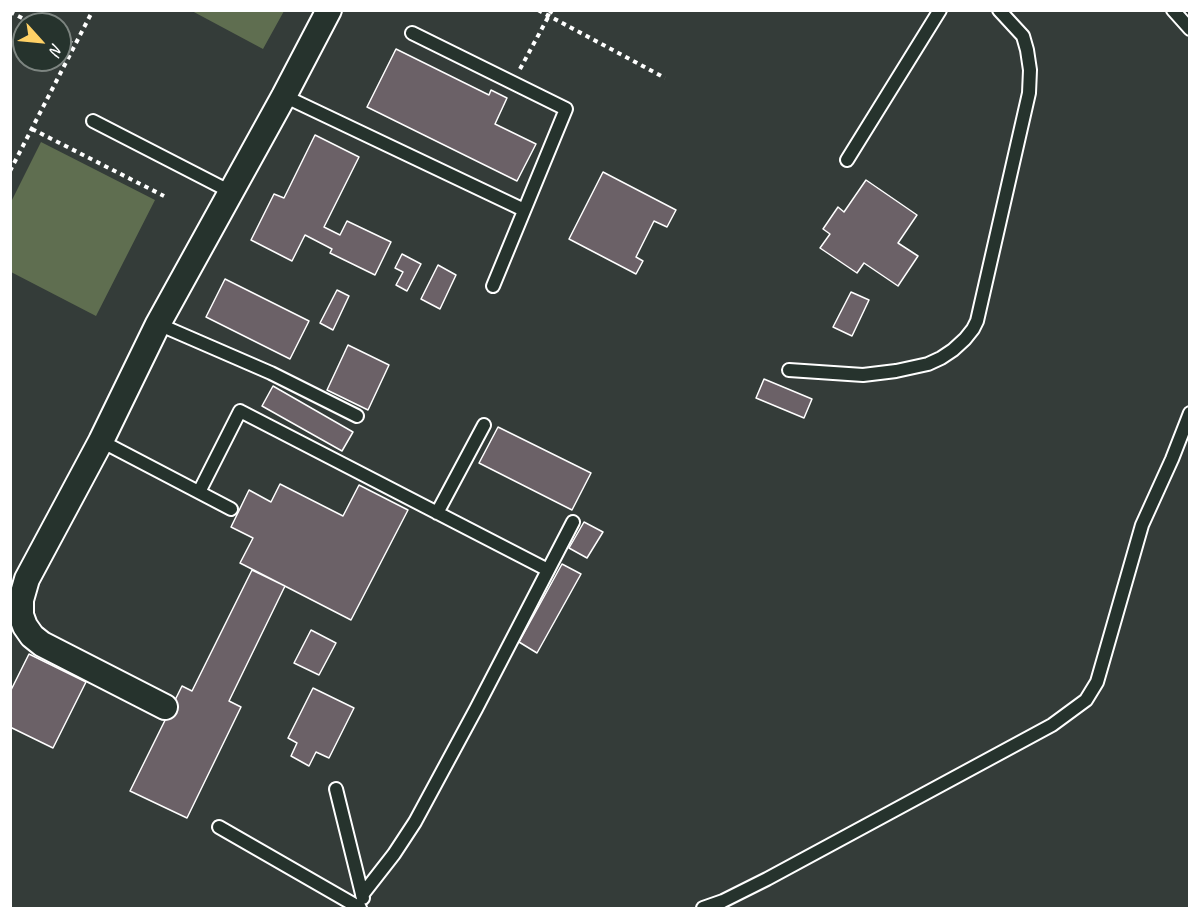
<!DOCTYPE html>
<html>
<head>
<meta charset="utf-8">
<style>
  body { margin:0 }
  #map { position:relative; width:1200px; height:919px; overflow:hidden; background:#343c39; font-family:Caveat,sans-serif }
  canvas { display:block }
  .frame { position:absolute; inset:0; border:12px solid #fff; pointer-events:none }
  .north { position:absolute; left:12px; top:12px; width:60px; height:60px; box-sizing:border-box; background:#26332d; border:2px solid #7d8581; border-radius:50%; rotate:117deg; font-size:16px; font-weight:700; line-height:24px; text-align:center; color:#fff }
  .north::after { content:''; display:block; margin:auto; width:21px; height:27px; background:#ffd166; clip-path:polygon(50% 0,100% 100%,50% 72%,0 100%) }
</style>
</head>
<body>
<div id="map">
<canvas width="1200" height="919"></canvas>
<div class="frame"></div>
<div class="north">N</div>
</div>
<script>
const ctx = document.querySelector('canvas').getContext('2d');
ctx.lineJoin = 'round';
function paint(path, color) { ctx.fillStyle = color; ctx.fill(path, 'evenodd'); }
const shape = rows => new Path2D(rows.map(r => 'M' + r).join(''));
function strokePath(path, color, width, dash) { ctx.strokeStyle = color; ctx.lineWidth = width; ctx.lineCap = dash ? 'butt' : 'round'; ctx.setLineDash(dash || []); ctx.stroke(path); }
paint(shape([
  [192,11,284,10,284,11,263,49],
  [41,142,155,200,96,316,11,272,11,202]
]), '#5f6e50');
const building = shape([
  [35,16,50,24,31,24,35,16],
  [396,49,489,95,491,90,507,98,495,124,536,144,517,181,367,107,396,49],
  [315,135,359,157,324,227,340,235,347,221,391,242,375,275,330,253,332,249,305,235,292,261,251,240,274,194,284,198,315,135],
  [603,172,676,210,667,227,654,221,636,257,643,261,636,274,569,239,603,172],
  [866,180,917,215,898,243,918,256,898,286,864,263,857,273,820,248,830,234,823,229,838,207,844,212,866,180],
  [402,254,421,264,407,291,396,285,403,272,395,268,402,254],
  [438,265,456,275,440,309,421,299,438,265],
  [225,279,309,321,290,359,206,317,225,279],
  [337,290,349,296,333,330,320,323,337,290],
  [851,292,869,300,852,336,833,327,851,292],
  [348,345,389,365,368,410,327,390,348,345],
  [764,379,812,399,804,418,756,398,764,379],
  [273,386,353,432,342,451,262,406,273,386],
  [498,427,591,473,572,510,479,463,498,427],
  [280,484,343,516,359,485,408,510,351,620,240,563,253,538,231,527,249,490,271,502,280,484],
  [584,522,603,532,587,558,569,548,584,522],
  [562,564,581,574,537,653,519,642,562,564],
  [252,570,285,586,229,701,241,707,187,818,130,791,182,686,192,691,252,570],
  [311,630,336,643,319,675,294,663,311,630],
  [29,654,86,682,53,748,10,727,10,692,29,654],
  [313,688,354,708,329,758,316,752,309,766,291,756,297,743,288,738,313,688]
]);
paint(building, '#6b6167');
strokePath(building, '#fff', 1.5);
const service = shape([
  [1173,10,1190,29],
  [412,33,566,109,493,286],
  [284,96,524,210],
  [93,121,231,192],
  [847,160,940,10],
  [158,324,271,373,357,416],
  [789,370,863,375,896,371,928,364,941,358,953,350,965,339,973,329,977,321,1029,93,1030,70,1027,50,1023,36,999,10],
  [101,441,231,509],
  [199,492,240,411,548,570],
  [437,513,484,425],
  [336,789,363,898],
  [219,827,360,908],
  [362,895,394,854,415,822,476,709,573,522],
  [703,908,723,901,767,879,1052,725,1086,700,1097,682,1142,525,1172,459,1190,413]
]);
const minor = shape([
  [165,707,42,644,32,636,25,626,21,615,21,600,27,579,101,441,158,324,284,96,329,10]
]);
strokePath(service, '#fff', 16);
strokePath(minor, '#fff', 28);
strokePath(shape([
  [538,10,665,78],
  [10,12,34,24],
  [60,37,75,45],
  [520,69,552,10],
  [32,129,164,196],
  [10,171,93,10]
]), '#fff', 4, [4.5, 4.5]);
strokePath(service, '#26332d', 12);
strokePath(minor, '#26332d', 24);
</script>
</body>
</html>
